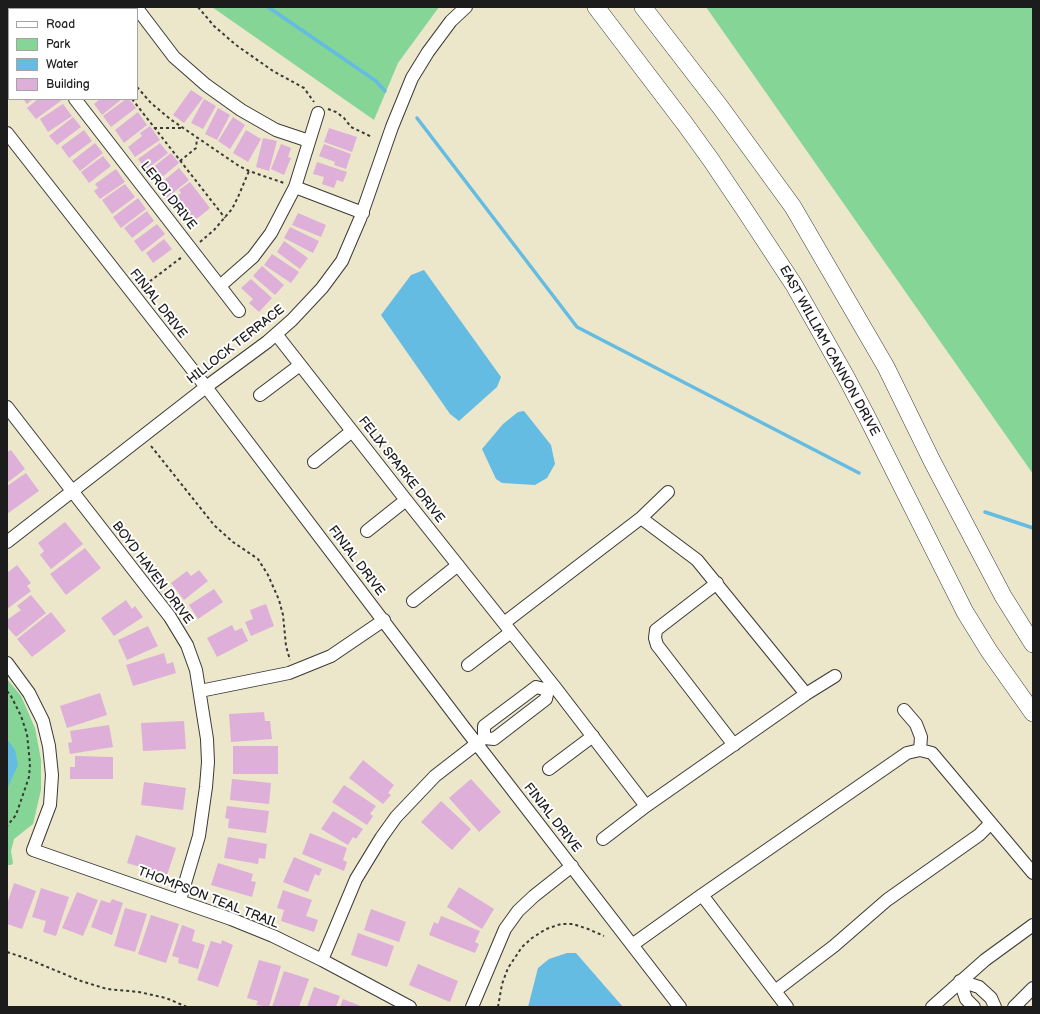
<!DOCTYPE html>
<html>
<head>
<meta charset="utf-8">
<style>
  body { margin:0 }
  #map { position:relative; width:1040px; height:1014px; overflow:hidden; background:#ece6ca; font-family:"Balsamiq Sans",sans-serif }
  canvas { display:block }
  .frame { position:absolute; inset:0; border:8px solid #1c1c1c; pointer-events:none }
  .legend { position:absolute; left:8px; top:8px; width:130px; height:92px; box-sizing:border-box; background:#fff; border:1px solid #a4a4a4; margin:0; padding:5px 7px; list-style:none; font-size:12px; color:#1c1c1c }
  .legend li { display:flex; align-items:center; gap:8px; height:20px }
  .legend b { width:20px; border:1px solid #a4a4a4 }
</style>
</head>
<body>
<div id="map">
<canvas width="1040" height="1014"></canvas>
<div class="frame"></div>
<ul class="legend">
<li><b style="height:5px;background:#fff"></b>Road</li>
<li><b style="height:11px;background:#84d596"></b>Park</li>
<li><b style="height:11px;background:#65bce2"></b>Water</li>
<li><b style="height:11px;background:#deb0d9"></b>Building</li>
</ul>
</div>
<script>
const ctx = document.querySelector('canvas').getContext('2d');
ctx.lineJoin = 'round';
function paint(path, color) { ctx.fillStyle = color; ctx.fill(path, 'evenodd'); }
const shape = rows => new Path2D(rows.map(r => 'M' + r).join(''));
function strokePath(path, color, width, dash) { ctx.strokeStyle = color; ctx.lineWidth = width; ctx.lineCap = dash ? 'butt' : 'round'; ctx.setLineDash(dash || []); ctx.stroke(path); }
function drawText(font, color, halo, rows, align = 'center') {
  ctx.font = font + ' "Balsamiq Sans",sans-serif'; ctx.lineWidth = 4; ctx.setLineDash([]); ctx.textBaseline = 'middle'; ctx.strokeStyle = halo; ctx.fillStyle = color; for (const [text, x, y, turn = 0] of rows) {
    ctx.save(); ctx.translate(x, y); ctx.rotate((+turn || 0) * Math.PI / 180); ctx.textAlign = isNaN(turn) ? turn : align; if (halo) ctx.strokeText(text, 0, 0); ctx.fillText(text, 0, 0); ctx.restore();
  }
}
paint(shape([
  [212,7,439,7,398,63,374,120],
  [706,7,1033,7,1033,474],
  [7,679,21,696,35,728,41,760,41,790,33,824,14,839,11,851,13,863,11,865,7,865]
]), '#84d596');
paint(shape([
  [424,270,501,377,497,387,459,421,450,414,381,315,411,275],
  [524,411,551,445,555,464,547,478,535,485,502,483,496,479,482,449,503,424,518,412],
  [7,739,15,750,18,765,7,789],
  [567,953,576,953,623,1007,528,1007,538,968,549,959]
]), '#65bce2');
strokePath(shape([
  [268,7,376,81,385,91],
  [417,118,577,327,859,473],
  [985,512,1033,528]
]), '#65bce2', 3.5);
paint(shape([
  [9,32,9,49,7,50,7,34],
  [9,51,9,69,7,71,7,53],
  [191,90,203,98,184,123,173,115],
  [23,99,33,99,27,104],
  [38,99,60,99,62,100,36,119,27,108],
  [100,99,122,99,102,115,94,104],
  [126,99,129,99,136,108,111,127,103,116],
  [204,99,216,106,203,129,191,123],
  [63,104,72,116,48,132,40,119],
  [218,108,230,115,217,140,205,134],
  [138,112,147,125,124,143,115,130],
  [73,117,81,127,57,145,49,136],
  [233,117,245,125,230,149,218,141],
  [150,126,160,140,135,157,128,147,142,136,140,133],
  [329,128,357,137,352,152,324,142],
  [84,130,92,141,69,158,61,147],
  [246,130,261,139,248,162,233,153],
  [263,138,277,141,269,171,256,167],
  [95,143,103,153,80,171,72,161],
  [160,143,168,153,146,170,138,159],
  [281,144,291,148,288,157,291,158,284,175,271,169],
  [324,144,351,154,346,169,334,165,335,162,319,156],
  [171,153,179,163,155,183,147,172],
  [103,156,111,166,89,183,81,172],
  [317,162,347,172,343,182,337,180,334,188,322,184,324,177,313,174],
  [179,168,189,180,167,198,157,186],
  [116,169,125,182,100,199,94,191,98,188,95,184],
  [190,182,210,208,188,226,171,201,181,193,179,190],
  [125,184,135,197,112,214,102,200],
  [138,198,146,209,121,228,113,217],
  [147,211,154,221,132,238,124,228],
  [298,213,326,225,321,237,292,225],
  [157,224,165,234,142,252,134,241],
  [290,227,319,241,313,253,284,238],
  [164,239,172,249,153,263,146,253],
  [284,241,308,258,300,269,277,252],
  [272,254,299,272,291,283,264,265],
  [262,266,284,285,275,295,253,276],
  [251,279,272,298,259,312,249,303,253,299,241,288],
  [11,450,25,469,7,483,7,452],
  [26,473,39,491,7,514,7,486],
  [65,522,83,544,51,569,40,555,44,551,38,543],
  [85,548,101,568,66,595,50,574],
  [17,565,31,583,27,586,31,591,7,609,7,573],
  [199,570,208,581,184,600,171,583,187,571,191,576],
  [214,589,223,602,198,619,189,605],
  [31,595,46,613,16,637,7,627,7,620,21,610,17,606],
  [126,600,132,609,135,606,143,617,114,636,101,618],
  [266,604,274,626,251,636,245,622,253,619,250,610],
  [51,612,66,631,32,657,17,639],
  [232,625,235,631,242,628,248,641,217,657,207,638],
  [148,626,158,646,127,660,118,640],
  [164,653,167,664,173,662,176,673,133,686,126,665],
  [100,693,107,715,67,728,60,706],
  [264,712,265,721,270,721,272,739,231,742,229,714],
  [184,721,186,749,143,751,141,723],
  [109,725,113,747,70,754,68,743,72,742,70,731],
  [233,746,278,746,278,774,233,774],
  [75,756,113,757,113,779,70,779,70,767,75,767],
  [363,760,394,785,388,793,391,795,383,804,349,778],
  [232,779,271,783,269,804,230,800],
  [471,779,501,812,479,832,449,798],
  [144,782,186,788,183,810,141,805],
  [344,785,376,806,370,814,373,816,367,825,332,802],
  [441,801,471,829,452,850,421,822],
  [227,806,269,811,266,833,228,828,229,819,225,818],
  [333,811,363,829,356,839,353,837,348,845,321,829],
  [310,833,347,848,343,860,347,862,344,871,302,854],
  [136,835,176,848,167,875,127,863],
  [228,837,267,844,265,859,259,858,258,864,224,858],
  [294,857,322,869,319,876,315,874,308,892,283,882],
  [218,863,253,874,251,881,256,882,252,897,211,885],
  [14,883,36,891,22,929,7,924,7,904],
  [459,887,494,909,482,929,447,907],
  [41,888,69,897,56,936,43,932,46,921,32,917],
  [283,890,312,900,306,916,318,920,314,932,281,921,284,910,277,908],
  [77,892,98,900,83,936,62,928],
  [112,899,123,903,112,935,91,927,101,900,110,903],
  [125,908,147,914,135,952,114,946],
  [371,909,406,922,399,942,364,930],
  [151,915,179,924,166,963,138,954],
  [441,916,480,931,475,942,479,944,475,953,429,935,434,922,438,924],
  [182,925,195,930,192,941,205,945,198,969,178,963,179,958,172,956],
  [358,933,394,946,387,967,351,955],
  [222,940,233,945,218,987,197,980,211,941,221,944],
  [259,960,281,966,269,1007,256,1005,258,1001,247,998],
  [418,964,458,981,450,1002,409,985],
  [284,971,309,979,299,1007,272,1007],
  [314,987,340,996,336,1007,307,1007],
  [343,999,363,1007,340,1007]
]), '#deb0d9');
const street = shape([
  [136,7,174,57,206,85,241,110,276,130,309,141],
  [63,9,66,7],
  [7,11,9,14],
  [75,99,239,311],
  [7,133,206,387,463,726,680,1007],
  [295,187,363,213],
  [220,286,253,257,271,233,295,187,318,113],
  [276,334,406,500,554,686],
  [260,395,300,365],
  [7,407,170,617,187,645,196,670,207,739,208,762,206,787,199,836,180,900],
  [314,462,352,431],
  [641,518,668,492],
  [367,531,406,500],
  [7,542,206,387,267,342,292,320,322,288,342,261,360,219,392,127,412,78,428,52,451,21,466,7],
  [717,583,656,630,655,638,657,645,734,745],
  [413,601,458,565],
  [7,663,29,693,43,721,49,746,52,775,50,805,33,850,231,919,273,936,322,960,410,1007],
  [468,665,511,632],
  [200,691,289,673,331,656,384,620],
  [806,694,835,676],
  [904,710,916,724,921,737,920,750],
  [484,738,494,739,546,699,548,690,554,686,646,806,806,694,697,560,641,518,504,623],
  [549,769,593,736],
  [603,839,646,806],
  [632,945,702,895],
  [322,960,356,879,381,838,396,817,435,776,484,738,484,726,536,687,548,690],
  [775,991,834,946,887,900,979,835,991,823],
  [472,1007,505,929,518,911,534,896,572,866],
  [787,1007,702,895,907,753,920,750,932,753,1033,873],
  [932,1007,985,960,1033,925],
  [974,1007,966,999,960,981,979,987,991,998,995,1007],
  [1014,1007,1033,988]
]);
const secondary = shape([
  [596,7,685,124,711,160,746,212,794,285,846,377,867,417,965,612,989,651,1033,713],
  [643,7,721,108,793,207,886,367,932,461,1003,596,1033,644]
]);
strokePath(street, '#3b3a36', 14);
strokePath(secondary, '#3b3a36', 18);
strokePath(shape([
  [198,7,214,26,236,45,273,71,304,88,314,102],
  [137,87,151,103,170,119,239,166,249,171,284,183],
  [132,99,225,218],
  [328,109,336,112,344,118,351,127,372,137],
  [154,128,183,128],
  [180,161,196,148,197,138],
  [200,242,214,230,232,209,238,197,249,171],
  [145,285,182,257],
  [151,446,214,525,233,542,258,559,268,575,279,600,283,615,286,646,290,660],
  [7,691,11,696,21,716,27,734,30,764,29,777,16,815,7,826],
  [7,952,28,959,81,981,107,989,139,992,166,998,187,1007],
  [498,1007,502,984,508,968,522,947,532,938,546,929,561,924,573,924,588,929,604,936]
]), '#3b3a36', 2, [3, 3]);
strokePath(street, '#fff', 12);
strokePath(secondary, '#fff', 17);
drawText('13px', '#1c1c1c', '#fff', [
  ["LEROI DRIVE",168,196,52],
  ["FINIAL DRIVE",158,304,52],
  ["HILLOCK TERRACE",236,345,-38],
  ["EAST WILLIAM CANNON DRIVE",829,351,61],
  ["FELIX SPARKE DRIVE",401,470,52],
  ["FINIAL DRIVE",356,561,53],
  ["BOYD HAVEN DRIVE",152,573,53],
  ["FINIAL DRIVE",552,818,52],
  ["THOMPSON TEAL TRAIL",208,898,21]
]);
</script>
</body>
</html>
